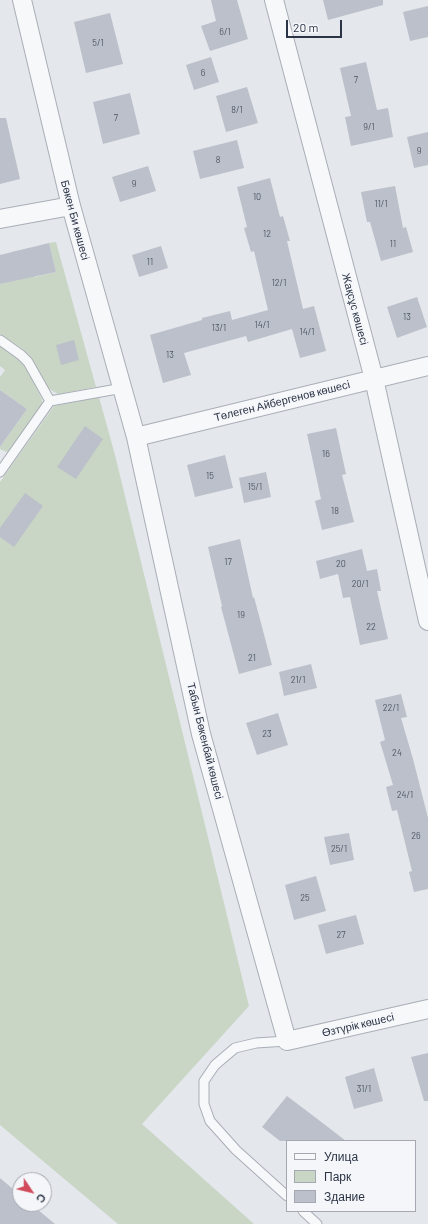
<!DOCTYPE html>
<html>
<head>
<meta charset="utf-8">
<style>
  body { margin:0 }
  #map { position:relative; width:428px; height:1224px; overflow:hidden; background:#e4e7ec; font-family:Barlow,sans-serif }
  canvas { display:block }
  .legend { position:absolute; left:286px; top:1140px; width:130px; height:72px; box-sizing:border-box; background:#f4f6f9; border:1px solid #a4a8b1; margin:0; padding:5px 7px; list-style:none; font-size:12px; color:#2b3445 }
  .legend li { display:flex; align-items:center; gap:8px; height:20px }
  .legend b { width:20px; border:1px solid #a4a8b1 }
  .north { position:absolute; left:12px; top:1172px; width:40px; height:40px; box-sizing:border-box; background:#f4f6f9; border:1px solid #a4a8b1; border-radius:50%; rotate:125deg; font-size:11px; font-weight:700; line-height:16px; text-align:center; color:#2b3445 }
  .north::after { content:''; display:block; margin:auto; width:14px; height:18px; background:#d1495b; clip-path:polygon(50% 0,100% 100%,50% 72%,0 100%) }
  .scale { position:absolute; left:286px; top:20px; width:56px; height:18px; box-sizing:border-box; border:2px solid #2b3445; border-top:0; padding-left:5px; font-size:12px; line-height:14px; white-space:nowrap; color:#2b3445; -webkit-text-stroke:3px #f4f6f9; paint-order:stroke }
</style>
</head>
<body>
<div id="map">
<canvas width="428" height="1224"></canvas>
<ul class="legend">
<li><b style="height:5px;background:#f7f8fa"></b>Улица</li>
<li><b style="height:11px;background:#c9d6c5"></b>Парк</li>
<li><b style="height:11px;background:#bbc0ca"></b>Здание</li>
</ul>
<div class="north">С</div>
<div class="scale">20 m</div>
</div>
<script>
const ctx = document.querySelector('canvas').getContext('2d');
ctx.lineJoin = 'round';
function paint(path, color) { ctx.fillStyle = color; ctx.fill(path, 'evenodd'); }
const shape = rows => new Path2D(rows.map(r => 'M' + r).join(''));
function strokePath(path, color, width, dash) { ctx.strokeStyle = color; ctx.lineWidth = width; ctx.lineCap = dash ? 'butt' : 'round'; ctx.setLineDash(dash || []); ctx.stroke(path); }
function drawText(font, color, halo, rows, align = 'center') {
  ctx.font = font + ' Barlow,sans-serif'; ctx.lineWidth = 3.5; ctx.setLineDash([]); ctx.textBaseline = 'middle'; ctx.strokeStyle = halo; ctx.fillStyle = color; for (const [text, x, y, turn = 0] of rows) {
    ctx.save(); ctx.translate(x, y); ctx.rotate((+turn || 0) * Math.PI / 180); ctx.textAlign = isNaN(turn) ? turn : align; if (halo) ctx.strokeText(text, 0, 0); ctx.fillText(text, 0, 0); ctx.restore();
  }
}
paint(shape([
  [56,242,96,387,58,394,51,390,48,388,29,355,21,348,0,334,0,284,18,280,11,252,29,248,35,277,56,272,49,243],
  [0,345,18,358,24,364,41,397,42,400,42,403,39,410,10,451,7,452,2,450,0,449,0,447,27,409,0,390,0,377,5,370,0,366],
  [99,397,115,455,249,1006,142,1124,254,1224,118,1224,0,1125,0,482,54,406]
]), '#c9d6c5');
paint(shape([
  [211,0,237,0,248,39,210,51,201,26,216,21],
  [323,0,383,0,383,5,328,20],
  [428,6,428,37,410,41,403,12],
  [110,13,123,64,86,73,74,22],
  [211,57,219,82,194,90,186,65],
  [366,62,377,110,388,108,393,137,351,146,345,117,351,116,340,68],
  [247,87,258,123,226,132,216,96],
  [130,93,140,134,103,144,93,102],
  [0,118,6,118,20,179,0,184],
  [428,132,428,165,414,168,407,137],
  [237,140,244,168,200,179,193,151],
  [148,166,156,191,120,202,112,177],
  [270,178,280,217,283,216,290,241,287,241,303,309,314,306,326,351,300,358,292,329,248,342,246,336,184,353,191,375,163,383,150,335,202,320,202,318,230,311,232,320,268,310,254,251,251,252,244,228,247,227,237,187],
  [395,186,403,228,406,227,413,252,381,261,370,222,367,222,361,192],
  [49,243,56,272,0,284,0,255],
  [161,246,168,268,139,277,132,255],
  [417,297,427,327,397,338,387,307],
  [74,340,79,360,61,365,56,345],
  [0,390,27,409,0,447],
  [85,426,103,439,76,479,57,467],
  [336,428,346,474,342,475,354,522,322,530,315,501,321,499,307,434],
  [225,455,233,488,195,497,187,465],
  [266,472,271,497,244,503,239,478],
  [25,493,43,506,14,547,0,537,0,528],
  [240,539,253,598,254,597,261,623,272,665,239,674,221,607,222,606,208,547],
  [362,549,367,571,377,569,381,591,377,591,388,639,360,645,350,597,343,598,338,574,320,579,316,561],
  [311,664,317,688,284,696,279,672],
  [401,694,407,717,401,718,413,759,428,818,428,889,414,892,409,872,412,871,397,810,392,811,386,787,393,785,380,742,385,740,375,700],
  [278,713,288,745,257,755,246,723],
  [349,833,354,860,330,865,324,837],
  [316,876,326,911,294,920,285,885],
  [356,915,364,944,326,954,318,925],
  [428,1053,428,1101,424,1101,411,1057],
  [374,1068,383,1101,354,1109,345,1077],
  [287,1096,320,1121,346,1141,280,1141,262,1127],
  [0,1178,20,1195,20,1204,31,1204,55,1224,0,1224]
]), '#bbc0ca');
const service = shape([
  [0,340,21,355,28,362,50,401,0,472],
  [50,401,123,388],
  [287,1196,236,1150,210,1121,204,1104,204,1081,215,1065,235,1048,256,1043,287,1041],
  [303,1211,317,1224]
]);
const minor = shape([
  [22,0,71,206,136,437,201,734,287,1041,428,1009],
  [274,0,374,379,428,621],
  [0,219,71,206],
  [136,437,428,366]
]);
strokePath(service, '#a9aeb7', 11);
strokePath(minor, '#a9aeb7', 20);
strokePath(service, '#f7f8fa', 9);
strokePath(minor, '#f7f8fa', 18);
drawText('9px', '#4f5766', null, [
  ["6/1",225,32],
  ["5/1",98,43],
  ["6",203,73],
  ["7",356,80],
  ["8/1",237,110],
  ["7",116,118],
  ["9/1",369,127],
  ["9",419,151],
  ["8",218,160],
  ["9",134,184],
  ["10",257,197],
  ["11/1",381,204],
  ["12",267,234],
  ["11",393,244],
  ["11",150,262],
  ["12/1",279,283],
  ["13",407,317],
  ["14/1",262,325],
  ["13/1",219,328],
  ["14/1",307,332],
  ["13",170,355],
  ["16",326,454],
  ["15",210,476],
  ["15/1",255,487],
  ["18",335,511],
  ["17",228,562],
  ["20",341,564],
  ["20/1",360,584],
  ["19",241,615],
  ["22",371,627],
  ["21",252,658],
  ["21/1",298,680],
  ["22/1",391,708],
  ["23",267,734],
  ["24",397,753],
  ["24/1",405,795],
  ["26",416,836],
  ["25/1",339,849],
  ["25",305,898],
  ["27",341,935],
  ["31/1",364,1089]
]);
drawText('11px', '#2b3445', '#f4f6f9', [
  ["Бөкен Би көшесі",75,220,75],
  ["Жақсұс көшесі",355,309,75],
  ["Төлеген Айбергенов көшесі",282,401,-14],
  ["Табын Бөкенбай көшесі",205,741,76],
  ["Өзтүрік көшесі",358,1025,-13]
]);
</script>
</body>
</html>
